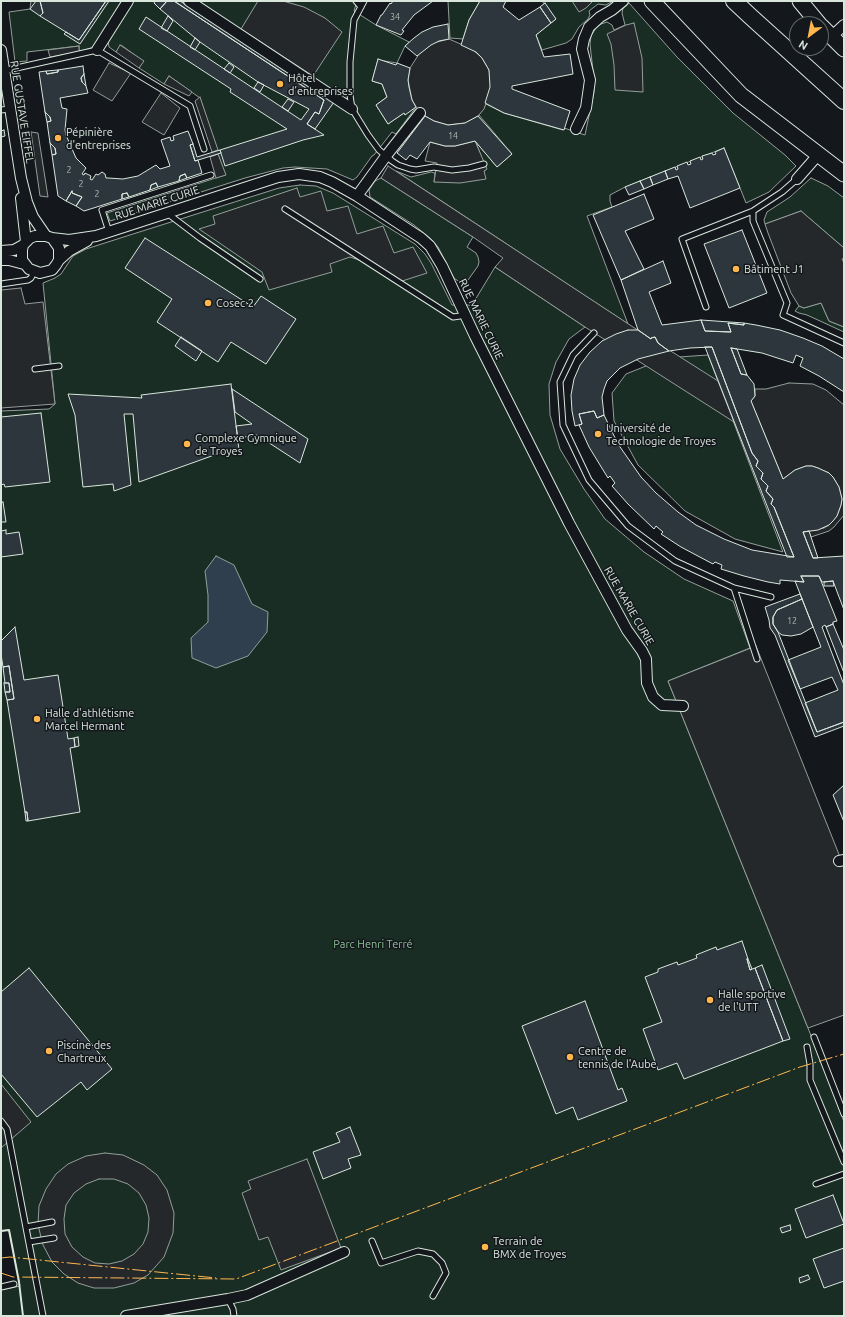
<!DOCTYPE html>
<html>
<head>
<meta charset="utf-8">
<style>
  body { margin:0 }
  #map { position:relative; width:845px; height:1317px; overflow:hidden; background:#14181c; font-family:Ubuntu,sans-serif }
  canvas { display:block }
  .frame { position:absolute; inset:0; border:2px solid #d8e6dc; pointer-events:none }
  .north { position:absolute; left:789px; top:16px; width:40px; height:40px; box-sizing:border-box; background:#14181c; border:1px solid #626a69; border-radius:50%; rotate:212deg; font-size:11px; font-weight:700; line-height:16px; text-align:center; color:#d8e6dc }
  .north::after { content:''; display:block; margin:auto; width:14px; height:18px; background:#ffb74d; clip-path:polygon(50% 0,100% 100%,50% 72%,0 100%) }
</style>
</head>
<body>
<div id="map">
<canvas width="845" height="1317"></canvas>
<div class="frame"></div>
<div class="north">N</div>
</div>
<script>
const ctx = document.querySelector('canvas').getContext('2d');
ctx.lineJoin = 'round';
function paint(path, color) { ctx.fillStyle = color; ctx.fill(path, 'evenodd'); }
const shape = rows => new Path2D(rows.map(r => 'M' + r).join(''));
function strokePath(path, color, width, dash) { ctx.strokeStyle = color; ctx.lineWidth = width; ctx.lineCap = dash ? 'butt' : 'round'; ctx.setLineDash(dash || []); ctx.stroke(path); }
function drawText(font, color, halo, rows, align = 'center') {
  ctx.font = font + ' Ubuntu,sans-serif'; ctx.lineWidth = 3; ctx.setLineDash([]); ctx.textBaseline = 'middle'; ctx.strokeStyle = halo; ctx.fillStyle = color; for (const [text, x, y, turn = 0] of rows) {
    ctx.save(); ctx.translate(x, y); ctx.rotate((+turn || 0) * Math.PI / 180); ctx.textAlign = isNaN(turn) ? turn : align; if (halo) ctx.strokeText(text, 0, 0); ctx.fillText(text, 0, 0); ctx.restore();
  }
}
const green = shape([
  [31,1,357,1,354,11,376,25,409,42,405,46,397,63,378,60,372,81,382,84,387,97,376,105,388,124,404,113,405,114,416,107,396,134,392,132,374,155,372,156,357,177,353,180,327,169,295,167,283,168,245,178,110,221,107,213,225,175,200,98,169,76,164,84,139,68,143,61,121,45,116,52,109,47,108,42,79,52,79,46,27,52,27,61,15,62,9,12,30,9,31,1],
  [448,1,480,1,469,20,463,39,450,38,448,1],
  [542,1,613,1,606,5,598,4,589,11,590,15,588,19,579,27,572,39,566,43,542,50,536,35,556,19,542,1],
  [629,3,677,57,733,113,785,155,796,166,769,192,746,203,724,148,625,187,610,195,610,201,612,207,587,216,628,324,396,171,411,177,431,172,435,173,434,182,486,170,476,142,497,167,512,154,479,115,486,104,504,113,563,130,564,128,585,135,594,92,594,80,590,44,591,36,596,28,601,24,607,22,612,25,614,30,625,25,622,13,623,8,629,3],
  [381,178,473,237,467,247,476,253,478,257,479,262,478,266,468,280,463,282,458,281,454,278,438,247,431,239,414,225,370,197,369,190,375,181,381,178],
  [811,178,828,186,844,198,844,248,801,211,765,224,764,220,767,212,790,197,811,178],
  [300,185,316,186,333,193,415,244,425,254,431,263,452,305,472,305,495,267,585,327,569,339,556,362,549,384,550,415,560,449,584,489,605,519,644,552,684,579,733,601,750,648,668,681,808,1028,844,1122,844,1316,1,1316,1,1290,20,1286,9,1230,1,1231,1,411,49,409,55,404,43,283,55,278,61,274,73,256,86,249,133,234,279,188,300,185],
  [821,303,829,321,844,327,844,332,807,315,799,313,795,311,799,306,804,308,821,303],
  [708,355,783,552,735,539,685,511,638,465,614,421,612,393,626,374,651,364,679,357,708,355]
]);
paint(green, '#1a2d24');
strokePath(green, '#939e99', 1);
const parking = shape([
  [258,1,283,1,304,7,325,18,342,32,313,76,241,29,258,1],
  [572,1,593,1,586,8,579,12,572,1],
  [634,23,642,58,643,92,615,90,614,65,611,44,607,34,626,25,634,23],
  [449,39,472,49,482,58,489,70,491,84,490,92,484,109,478,116,465,123,448,125,434,121,420,113,412,100,408,80,410,68,419,54,433,43,449,39],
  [120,45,144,61,139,68,116,52,120,45],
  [79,46,79,52,50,57,48,50,79,46],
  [109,63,131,73,112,101,93,90,109,63],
  [169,76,192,92,189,96,164,84,169,76],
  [161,93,180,108,164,135,142,122,161,93],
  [200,97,218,150,212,152,195,101,200,97],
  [31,132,38,133,48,197,40,196,31,132],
  [475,141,487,169,484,171,486,179,460,183,434,182,437,163,425,161,430,142,445,146,455,146,475,141],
  [218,154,226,175,216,178,210,157,218,154],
  [388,166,633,327,718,381,734,422,585,327,495,267,503,258,473,237,381,178,388,166],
  [297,188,300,197,321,191,327,211,348,206,357,234,383,226,394,253,413,247,427,273,396,283,359,260,350,257,330,264,332,272,269,290,262,272,199,229,215,224,213,216,297,188],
  [801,211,844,248,844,258,842,259,844,263,844,327,829,321,821,303,804,308,799,306,791,293,768,233,765,224,801,211],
  [21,288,25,304,43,302,55,404,1,408,1,290,21,288],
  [789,383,813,384,826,390,844,405,844,515,834,527,829,531,811,537,809,531,824,528,829,525,837,516,841,505,842,499,839,487,833,477,829,473,818,468,812,466,806,466,795,470,783,479,751,401,755,396,755,389,766,389,789,383],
  [756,646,844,867,844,1015,808,1028,668,681,756,646],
  [1,1084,31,1122,1,1148,1,1084],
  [105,1153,123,1155,144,1165,157,1175,167,1190,174,1213,173,1233,164,1257,148,1275,134,1283,114,1288,94,1288,78,1283,64,1274,52,1262,43,1245,38,1225,39,1206,46,1189,56,1174,68,1164,86,1156,105,1153],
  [99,1179,114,1179,128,1184,139,1193,146,1205,149,1218,148,1232,143,1244,134,1254,122,1261,109,1264,95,1263,83,1257,72,1247,65,1234,64,1219,66,1205,74,1193,86,1184,99,1179],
  [307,1159,341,1248,281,1270,268,1237,259,1240,242,1193,251,1189,248,1181,307,1159]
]);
paint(parking, '#24282b');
strokePath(parking, '#939e99', 1);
const water = shape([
  [216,556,234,565,252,604,268,612,267,632,248,656,216,668,192,658,191,638,208,622,208,595,205,571,216,556]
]);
paint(water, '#2f3f4d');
strokePath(water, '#939e99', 1);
const building = shape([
  [36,1,40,1,43,13,40,16,30,9,36,1],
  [40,1,106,1,79,40,40,16,43,13,40,1],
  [106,1,109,1,80,44,64,34,66,32,79,40,106,1],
  [155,1,167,1,160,9,154,3,155,1],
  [167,1,174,1,324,100,319,114,315,112,307,124,324,135,303,140,225,166,220,150,287,129,230,92,231,89,139,29,146,17,301,120,309,109,258,82,200,42,160,9,167,1],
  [174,1,180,1,334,102,315,129,307,124,315,112,319,114,324,100,174,1],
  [393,1,433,1,414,15,402,30,404,31,401,35,376,25,381,15,382,15,390,3,391,4,393,1],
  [480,1,506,1,503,7,519,20,540,7,551,23,536,35,544,57,570,54,573,74,512,86,512,89,570,111,564,130,504,113,485,103,490,87,489,70,482,58,476,52,461,45,469,20,480,1],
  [545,3,556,19,551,23,540,7,545,3],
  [168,16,173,21,167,31,161,28,168,16],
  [448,24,449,39,439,41,431,45,417,56,405,46,414,38,422,32,433,27,448,24],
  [195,38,200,42,195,50,190,47,195,38],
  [378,59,396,65,397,63,410,68,408,80,409,87,412,100,416,107,405,115,404,113,388,124,376,105,387,97,382,84,372,81,378,59],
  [229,63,234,67,230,73,224,69,229,63],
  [83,66,84,74,81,78,82,82,86,86,88,93,60,98,62,108,67,109,65,130,66,135,76,158,86,168,82,174,84,175,85,173,91,176,90,179,92,180,96,174,98,175,102,172,105,174,106,178,108,178,123,179,138,176,156,165,160,169,170,166,161,140,170,137,171,141,174,140,173,136,188,131,193,144,190,145,195,161,198,160,202,173,187,178,185,174,180,176,179,181,158,187,156,183,151,185,150,190,129,197,127,193,122,194,122,199,84,211,76,206,82,197,72,193,72,191,66,201,58,196,52,155,56,154,55,148,50,143,47,122,51,121,50,117,45,112,39,72,46,71,47,74,58,72,58,70,83,66],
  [58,70,58,72,47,74,46,71,58,70],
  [84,74,86,86,82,82,81,78,84,74],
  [258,82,264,85,260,92,254,88,258,82],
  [288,99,294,102,288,111,282,107,288,99],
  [45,112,50,117,51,121,47,122,45,112],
  [425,116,434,121,448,125,465,123,478,116,512,154,497,167,475,141,455,146,445,146,430,142,417,159,410,155,406,160,397,153,425,116],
  [4,130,5,136,1,137,1,131,4,130],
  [50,143,55,148,56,154,52,155,50,143],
  [193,144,197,157,220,150,221,153,195,161,190,145,193,144],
  [724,148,740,188,690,208,678,176,668,179,665,171,675,167,676,170,678,169,677,166,687,162,688,165,691,164,690,161,700,157,701,160,703,159,702,156,712,153,713,155,716,154,715,152,724,148],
  [665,171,668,179,653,185,650,177,665,171],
  [185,174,187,178,179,181,180,176,185,174],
  [650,177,653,185,644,189,640,181,650,177],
  [640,181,644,189,629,195,625,187,640,181],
  [156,183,158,187,150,190,151,185,156,183],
  [72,191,72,193,82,197,76,206,66,201,72,191],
  [127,193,129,197,122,199,122,194,127,193],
  [644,194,654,219,625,231,644,269,621,280,593,215,644,194],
  [742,230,767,293,729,308,704,244,742,230],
  [145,238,253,307,261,296,296,319,266,364,231,342,218,362,157,322,172,299,125,268,145,238],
  [663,261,671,283,649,292,662,325,701,320,705,331,731,332,728,323,744,325,744,323,756,325,780,330,803,338,822,346,844,359,844,392,819,376,800,366,803,358,796,355,793,363,762,353,731,348,741,374,747,375,754,384,755,396,751,401,783,479,795,470,806,466,812,466,818,468,829,473,833,477,839,487,842,499,841,505,837,516,833,521,829,525,818,530,803,532,813,558,844,556,844,610,833,581,822,582,819,576,801,576,804,582,780,580,780,584,768,582,744,576,721,569,722,565,715,562,713,564,681,547,661,534,663,532,656,526,654,529,628,504,612,486,615,483,610,476,608,478,589,447,579,425,582,424,579,414,594,411,597,418,604,415,618,444,641,477,656,493,678,512,696,525,724,539,752,550,794,557,774,507,771,504,773,499,766,491,768,486,761,479,763,473,756,466,758,461,752,453,712,347,690,348,669,351,658,343,655,337,651,338,651,339,638,330,621,280,663,261],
  [701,320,744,323,744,325,728,323,731,332,705,331,701,320],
  [628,330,638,330,651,339,651,338,655,337,658,343,669,351,638,359,620,368,607,381,604,389,602,397,604,415,597,418,594,411,579,414,582,424,575,426,572,411,571,395,574,379,580,365,590,352,602,341,616,334,628,330],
  [181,337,202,351,196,361,175,346,181,337],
  [705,347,712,347,752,453,758,461,756,466,763,473,761,479,768,486,766,491,773,499,771,504,774,507,794,557,787,557,705,347],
  [731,348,737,349,747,375,741,374,731,348],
  [231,384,239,450,220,453,139,482,133,414,124,414,131,485,114,491,113,484,83,487,75,415,68,394,142,398,141,395,231,384],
  [232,389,308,439,300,463,257,435,238,438,236,426,252,424,235,412,232,389],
  [41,413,50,482,5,487,4,484,1,485,1,417,41,413],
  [3,502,6,522,1,522,1,503,3,502],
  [6,530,6,534,19,532,23,554,1,557,1,531,6,530],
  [809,531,818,558,813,558,803,532,809,531],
  [801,576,819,576,837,621,833,622,833,624,826,627,825,625,822,627,844,685,844,722,817,732,805,703,838,690,832,677,800,689,788,660,821,647,795,581,804,582,801,576],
  [833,581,834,586,824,586,824,582,833,581],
  [800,594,802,599,777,610,773,617,773,624,778,632,817,732,844,722,844,726,815,737,775,635,770,628,769,620,765,607,800,594],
  [802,599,813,627,801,634,791,636,782,635,778,632,773,624,773,617,777,610,802,599],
  [833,624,844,650,844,673,826,627,833,624],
  [15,627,24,680,58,675,68,739,74,738,75,747,70,748,80,812,28,821,27,812,25,812,7,700,14,699,9,666,3,667,1,654,1,641,15,627],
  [9,666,14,699,7,700,5,692,10,692,9,683,5,683,3,667,9,666],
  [4,683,9,683,10,692,5,692,4,683],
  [78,737,79,746,75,747,74,738,78,737],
  [844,785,844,822,833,795,844,785],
  [25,812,27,812,28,821,26,821,25,812],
  [742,941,748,959,747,959,750,970,755,968,783,1041,684,1079,677,1063,658,1070,643,1029,662,1022,645,977,658,972,658,969,677,962,678,965,697,958,696,955,716,947,717,950,742,941],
  [747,959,748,959,752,969,750,970,747,959],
  [762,965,790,1039,783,1041,755,968,762,965],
  [29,968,112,1069,87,1090,81,1082,37,1117,1,1074,1,992,29,968],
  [585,1001,618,1090,622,1088,627,1101,578,1120,573,1107,556,1114,522,1026,585,1001],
  [350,1127,361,1155,348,1159,351,1168,323,1179,313,1152,340,1142,336,1133,350,1127],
  [833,1195,844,1224,806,1238,795,1209,833,1195],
  [790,1225,791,1230,782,1233,780,1228,790,1225],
  [844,1248,844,1281,824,1288,813,1259,844,1248],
  [808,1275,810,1279,800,1283,799,1278,808,1275]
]);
paint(building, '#2c363c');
strokePath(building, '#d8e6dc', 1);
const lane = shape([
  [356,1,361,7],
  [364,1,354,20,350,62,350,95,352,109,368,135,379,150,392,161,398,165,410,169,416,170,434,167,452,170,469,168,484,164],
  [3,71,97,50,190,106,204,149],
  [1,110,10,109],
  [285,209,453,317,460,316,465,314],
  [753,211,753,221,787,303,783,315,844,343],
  [167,213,200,238,260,279],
  [109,232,102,210,211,175],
  [1,284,28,280,31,278,34,272],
  [706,307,682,239,753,211,782,192,797,179],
  [594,333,573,355,560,382,563,425,589,480,628,526,675,561,734,588,771,597],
  [35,369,59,366],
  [734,588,757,659],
  [814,1037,844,1114],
  [807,1047,810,1064,810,1080,844,1162],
  [1,1121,7,1129,43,1316],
  [816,1184,844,1174],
  [26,1227,52,1222],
  [372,1241,381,1263,418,1251,433,1254,442,1263,446,1273,433,1296],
  [29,1242,54,1238],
  [1,1287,14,1284],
  [228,1299,233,1309,234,1316]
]);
const street = shape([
  [189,1,352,109],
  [831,37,844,25],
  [1,50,21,178,27,202,33,217,46,236],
  [97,50,128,1],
  [576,129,586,108,590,80,582,49,584,39,589,27,600,17,612,10,623,1],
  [797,179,818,155],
  [357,196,386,156,420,113],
  [21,198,26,242],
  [52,238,69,240,96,236,278,177,299,174,320,177,332,182,357,196,421,238,430,246,442,266,475,336,569,523,627,630,642,651,646,659,647,683,653,697,662,705,683,706],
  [1,251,14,250,23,245,30,238,35,236,46,236,52,238,59,248,59,260,56,265,52,270,40,273,29,269,22,260,22,250,23,245],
  [1,260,9,260,24,264],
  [59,260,69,251,87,241],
  [839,861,844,860],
  [126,1316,228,1299,247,1295,344,1252]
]);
const secondary = shape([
  [652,1,741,95,844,174],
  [800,1,819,24],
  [821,26,844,49]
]);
const primary = shape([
  [734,1,750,16,844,101]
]);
strokePath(lane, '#d8e6dc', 7);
strokePath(street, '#d8e6dc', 12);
strokePath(secondary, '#d8e6dc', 17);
strokePath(primary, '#d8e6dc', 18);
strokePath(lane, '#14181c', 5);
strokePath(street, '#14181c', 10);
strokePath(secondary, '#14181c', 15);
strokePath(primary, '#14181c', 16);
strokePath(shape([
  [1,1231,9,1230,19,1282,23,1316]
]), '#d8e6dc', 2);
strokePath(shape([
  [1,1258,10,1257,216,1278],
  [1,1273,13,1277,236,1279,800,1067,844,1054]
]), '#ffb74d', 1, [14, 3, 2, 3]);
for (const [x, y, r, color] of [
  [280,84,4,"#ffb74d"],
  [58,138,4,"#ffb74d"],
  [736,269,4,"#ffb74d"],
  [208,303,4,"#ffb74d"],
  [598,434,4,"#ffb74d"],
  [187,444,4,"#ffb74d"],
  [37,719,4,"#ffb74d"],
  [710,1000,4,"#ffb74d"],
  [49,1051,4,"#ffb74d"],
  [570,1057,4,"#ffb74d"],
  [485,1247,4,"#ffb74d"]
]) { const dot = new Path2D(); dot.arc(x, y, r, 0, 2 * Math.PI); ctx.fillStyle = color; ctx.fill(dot); strokePath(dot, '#14181c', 1.5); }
drawText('9px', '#adbab4', null, [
  ["34",395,17],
  ["14",453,136],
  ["2",69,170],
  ["2",81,184],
  ["2",97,194],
  ["12",792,621]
]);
drawText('11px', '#d8e6dc', '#14181c', [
  ["Hôtel",288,78],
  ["d’entreprises",288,91],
  ["Pépinière",66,132],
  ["d'entreprises",66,145],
  ["Bâtiment J1",744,269],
  ["Cosec 2",216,303],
  ["Université de",606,428],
  ["Technologie de Troyes",606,441],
  ["Complexe Gymnique",195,438],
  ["de Troyes",195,451],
  ["Halle d'athlétisme",45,713],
  ["Marcel Hermant",45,726],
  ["Halle sportive",718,994],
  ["de l'UTT",718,1007],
  ["Piscine des",57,1045],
  ["Chartreux",57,1058],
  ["Centre de",578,1051],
  ["tennis de l'Aube",578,1064],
  ["Terrain de",493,1241],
  ["BMX de Troyes",493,1254]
], 'left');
drawText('11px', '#d8e6dc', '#14181c', [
  ["RUE GUSTAVE EIFFEL",22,112,81],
  ["RUE MARIE CURIE",157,203,-18],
  ["RUE MARIE CURIE",481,319,64],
  ["RUE MARIE CURIE",629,606,60]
]);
drawText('11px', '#8ac095', '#14181c', [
  ["Parc Henri Terré",373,944]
]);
</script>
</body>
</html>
